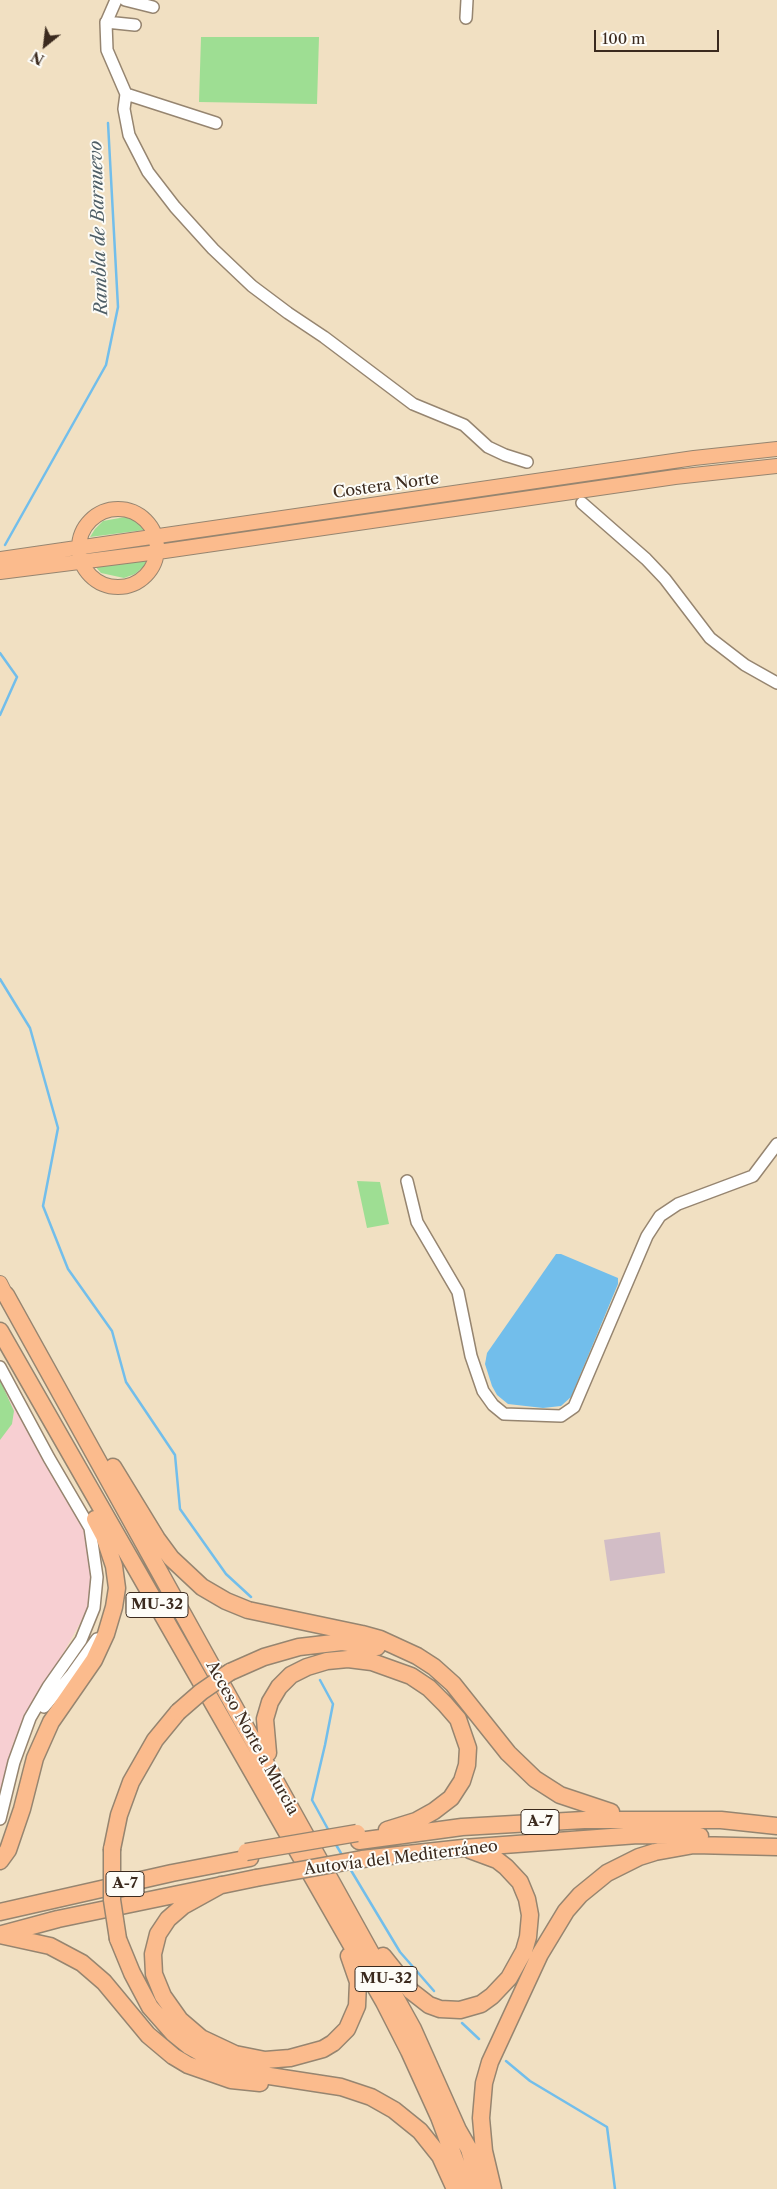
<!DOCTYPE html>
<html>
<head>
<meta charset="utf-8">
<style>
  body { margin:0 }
  #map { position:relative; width:777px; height:2189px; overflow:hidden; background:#f1e0c2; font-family:"Libre Caslon Text",serif }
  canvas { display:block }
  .north { position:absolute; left:20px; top:20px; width:50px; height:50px; -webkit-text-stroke:4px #fdfcf7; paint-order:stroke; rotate:209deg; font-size:14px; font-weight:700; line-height:20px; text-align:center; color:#3b2a1e }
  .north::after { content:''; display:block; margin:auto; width:18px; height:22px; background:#3b2a1e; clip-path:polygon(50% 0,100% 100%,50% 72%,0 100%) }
  .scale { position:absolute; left:594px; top:30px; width:125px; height:22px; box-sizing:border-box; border:2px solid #3b2a1e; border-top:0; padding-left:6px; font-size:15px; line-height:18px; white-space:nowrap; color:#3b2a1e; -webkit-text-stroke:4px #fdfcf7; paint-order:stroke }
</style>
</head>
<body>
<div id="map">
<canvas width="777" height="2189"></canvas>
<div class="north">N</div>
<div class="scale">100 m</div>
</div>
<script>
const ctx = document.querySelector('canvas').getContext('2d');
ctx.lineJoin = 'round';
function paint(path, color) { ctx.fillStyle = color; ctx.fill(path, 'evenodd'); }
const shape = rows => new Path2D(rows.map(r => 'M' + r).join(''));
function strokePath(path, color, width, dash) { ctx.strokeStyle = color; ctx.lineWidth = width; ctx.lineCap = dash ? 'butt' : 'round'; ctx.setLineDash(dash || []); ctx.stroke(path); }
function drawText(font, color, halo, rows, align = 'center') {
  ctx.font = font + ' "Libre Caslon Text",serif'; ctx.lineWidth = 4; ctx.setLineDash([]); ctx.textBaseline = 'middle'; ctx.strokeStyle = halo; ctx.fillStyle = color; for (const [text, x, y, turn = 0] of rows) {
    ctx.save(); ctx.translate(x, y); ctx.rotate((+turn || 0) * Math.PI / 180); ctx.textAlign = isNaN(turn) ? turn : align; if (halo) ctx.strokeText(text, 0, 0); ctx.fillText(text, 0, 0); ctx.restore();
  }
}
paint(shape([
  [0,1361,92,1525,93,1600,14,1741,0,1799]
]), '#f7cfd2');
paint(shape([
  [660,1532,665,1573,610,1581,604,1540]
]), '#d2bdc6');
paint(shape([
  [201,37,319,37,317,104,199,102],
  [125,517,138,522,144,530,90,537,95,529,103,521],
  [148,558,144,566,135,574,124,578,101,573,94,565],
  [357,1181,380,1182,389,1224,367,1228],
  [0,1380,14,1411,12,1424,0,1440]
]), '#9ede93');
paint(shape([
  [556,1254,561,1254,618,1278,618,1284,571,1397,561,1406,543,1408,508,1404,497,1395,492,1386,485,1364,487,1353]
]), '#72beeb');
strokePath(shape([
  [5,545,106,365,118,307,108,123],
  [0,653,17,677,0,715],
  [0,979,30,1028,58,1128,43,1206,68,1269,112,1331,126,1382,175,1455,180,1509,226,1574,251,1597],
  [320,1680,333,1704,325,1745,312,1800,329,1831],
  [335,1843,342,1855],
  [349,1867,400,1952,434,1991],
  [462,2023,479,2039],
  [506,2061,530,2081,607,2127,615,2189]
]), '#72beeb', 2.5);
const minor = shape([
  [116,0,106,23,107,50,126,94],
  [125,0,153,7],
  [466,18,467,0],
  [106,22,135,25],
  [126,94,124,109,129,135,148,172,175,207,213,249,252,286,288,313,324,337,413,404,464,425,488,447,505,455,527,462],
  [126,94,216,123],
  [582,503,646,559,665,579,710,638,745,665,777,683],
  [407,1181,417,1222,458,1292,471,1356,483,1391,493,1405,504,1414,561,1416,574,1407,647,1236,660,1216,678,1204,753,1176,777,1144],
  [0,1367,49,1458,90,1528,97,1577,94,1608,81,1640,48,1687,30,1718,14,1762,0,1819],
  [44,1707,72,1674,97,1639]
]);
const major = shape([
  '79 548a39 39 0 1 1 78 0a39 39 0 1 1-78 0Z',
  [0,559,694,458,777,449],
  [0,572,158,552,675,477,777,466],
  [0,1283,6,1295]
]);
const highway = shape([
  [6,1295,413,2029,458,2130,469,2149,480,2189],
  [0,1331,384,2002,409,2051,439,2117,466,2189],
  [113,1467,157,1539,171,1558,202,1587,226,1601,248,1610,362,1634,380,1639,417,1656,434,1667,453,1684,508,1753,535,1779,560,1795,611,1812],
  [230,1672,264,1657,299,1647,342,1642,377,1647],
  [268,1753,265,1719,270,1702,279,1687,291,1675,307,1667,327,1661,348,1659,372,1662,411,1676,429,1688,445,1704,458,1719,468,1748,467,1765,462,1781,451,1798,434,1811,416,1821,387,1830],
  [359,1841,462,1827,584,1820,721,1820,777,1826],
  [112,1849,119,1815,131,1782,155,1740,178,1712],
  [362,1859,463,1848,638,1835,700,1836],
  [0,1861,8,1850,22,1809,35,1758,51,1722,94,1660,106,1634,114,1607,117,1588,114,1566,104,1536,95,1519],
  [221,1885,183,1906,168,1919,158,1934,153,1954,154,1974,163,1996,180,2020,201,2038,235,2054,265,2060,290,2058,323,2049,333,2043,347,2029,357,2006,358,1982,349,1956],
  [0,1912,172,1873,250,1858],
  [2,1934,58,1919,256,1878],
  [0,1935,50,1946,82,1963,104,1982,148,2035,173,2056,188,2065,231,2080,260,2083],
  [118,1939,132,1973,150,2007,173,2033,189,2046,217,2062,230,2067,250,2073,341,2087,371,2097,394,2110,420,2131,440,2156,455,2189],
  [383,1956,411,1991,429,2005,440,2009,460,2010,481,2004,492,1996,509,1978,524,1951,528,1937,530,1915,527,1899,520,1882,506,1867,497,1860,470,1850],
  [493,2189,484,2151,481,2118,484,2083,490,2062,540,1954,566,1911,580,1895,607,1873,639,1857,655,1852,694,1845,777,1847]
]);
strokePath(minor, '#968570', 14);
strokePath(major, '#968570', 16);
strokePath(highway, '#968570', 19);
strokePath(minor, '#fff', 11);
strokePath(major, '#fbbb8d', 14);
strokePath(highway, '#fbbb8d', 16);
const highwayBridge = shape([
  [178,1712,201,1692,230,1672],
  [112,1849,112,1900,118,1939],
  [246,1852,357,1833],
  [256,1878,362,1859]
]);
strokePath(highwayBridge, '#968570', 19, []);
strokePath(highwayBridge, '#fbbb8d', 16);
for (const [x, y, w] of [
  [157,1605,62],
  [540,1822,38],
  [125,1884,38],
  [386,1979,62]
]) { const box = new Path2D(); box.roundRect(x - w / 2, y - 12.5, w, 25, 4); ctx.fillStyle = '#fdfcf7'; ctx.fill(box); strokePath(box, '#3b2a1e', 1); }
drawText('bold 15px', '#3b2a1e', null, [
  ["MU-32",157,1605],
  ["A-7",540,1822],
  ["A-7",125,1884],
  ["MU-32",386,1979]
]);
drawText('16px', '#3b2a1e', '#fdfcf7', [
  ["Costera Norte",386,486,-8],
  ["Acceso Norte a Murcia",252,1738,61],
  ["Autovía del Mediterráneo",401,1858,-7]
]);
drawText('italic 18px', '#4e5e66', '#fdfcf7', [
  ["Rambla de Barnuevo",99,228,-92]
]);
</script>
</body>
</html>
